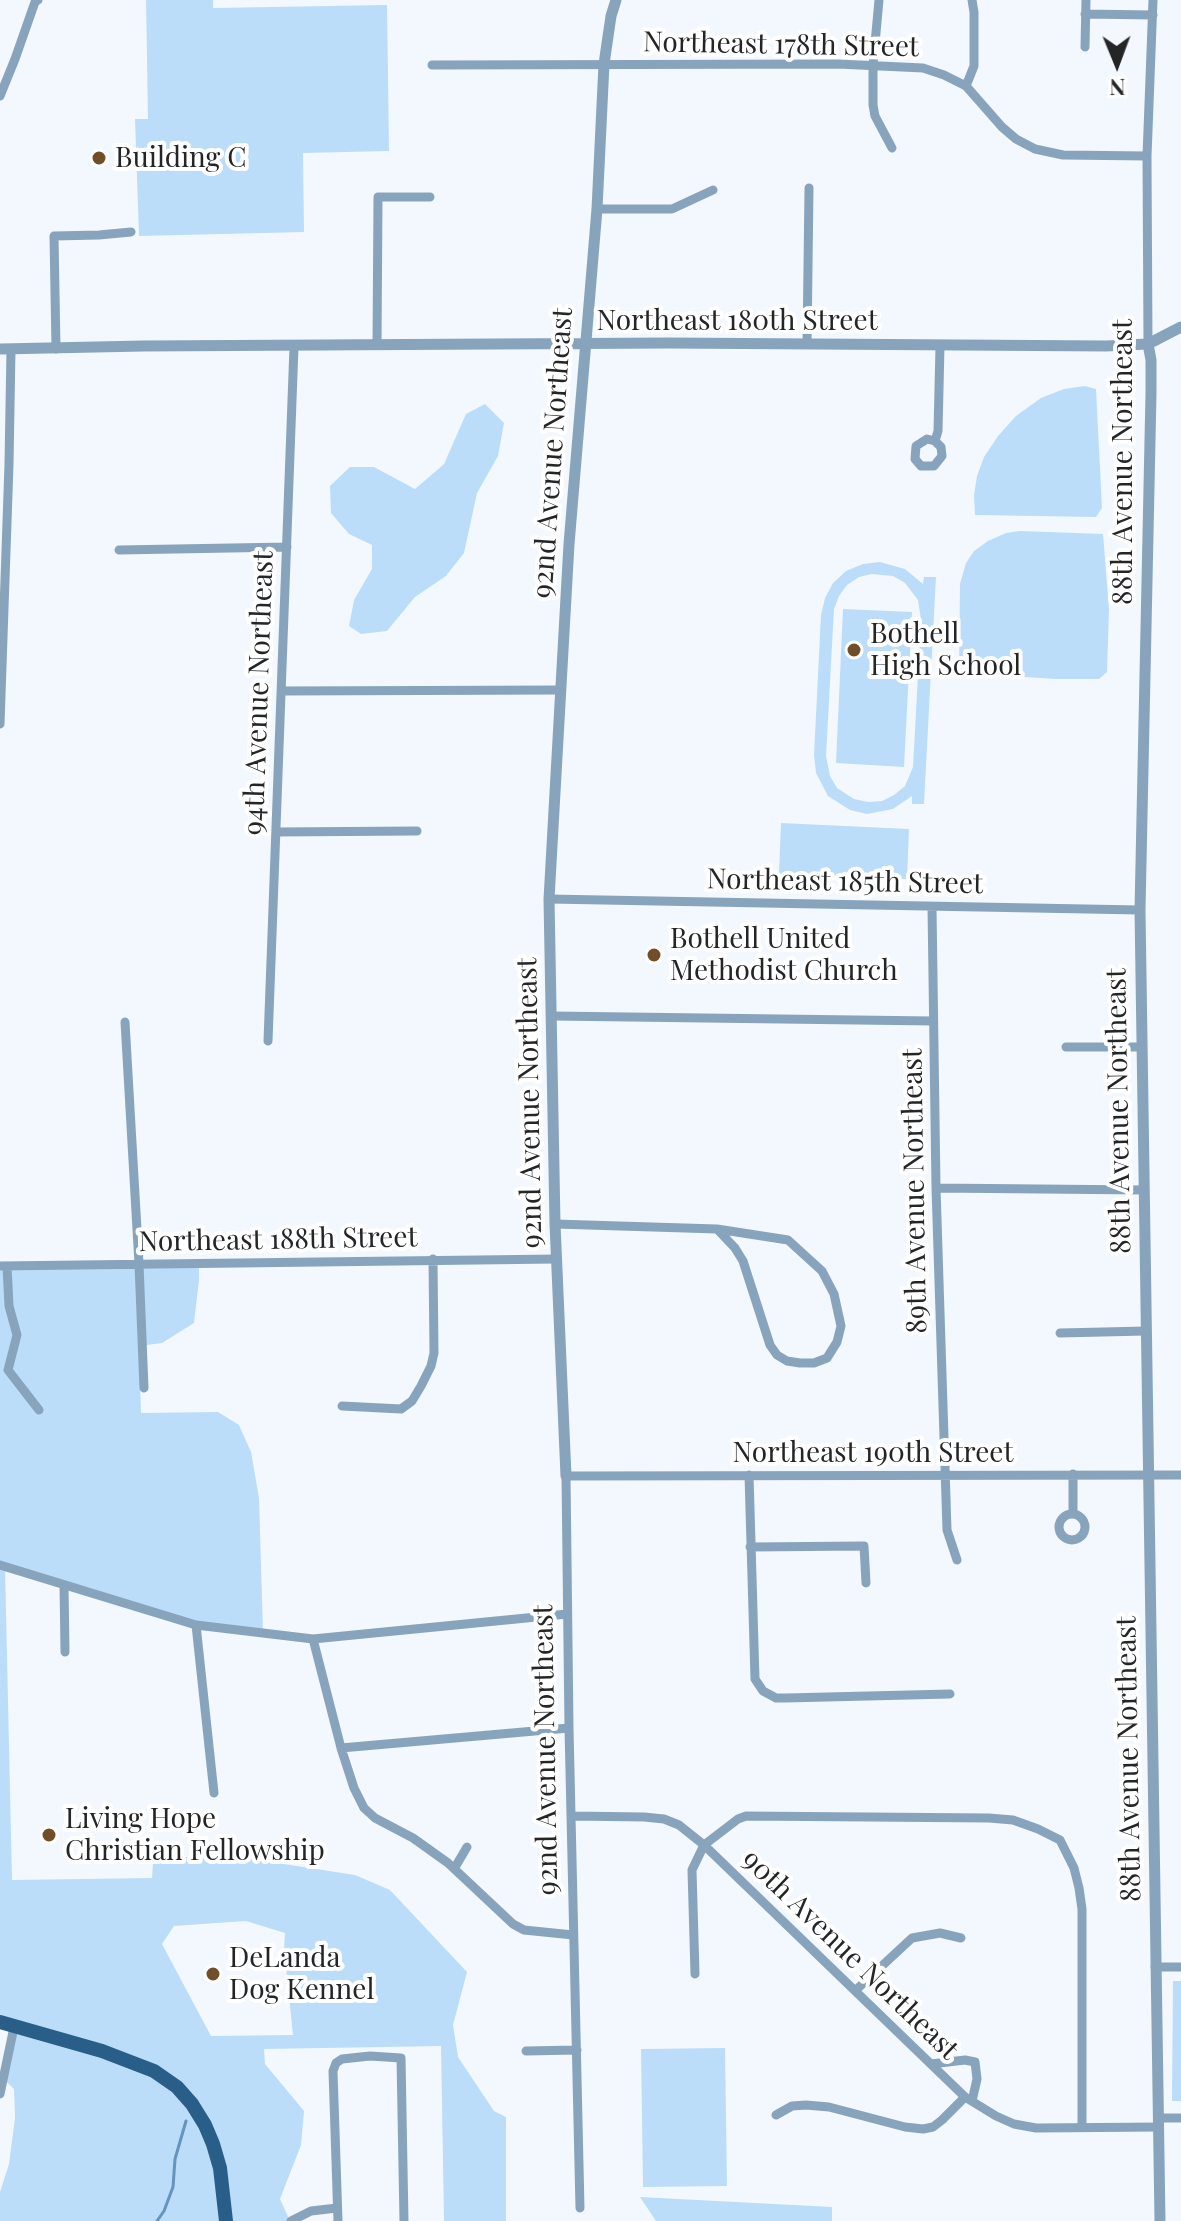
<!DOCTYPE html>
<html>
<head>
<meta charset="utf-8">
<style>
  body { margin:0 }
  #map { position:relative; width:1181px; height:2221px; overflow:hidden; background:#f3f8fe; font-family:"Playfair Display",serif }
  canvas { display:block }
  .north { position:absolute; left:1077px; top:24px; width:80px; height:80px; -webkit-text-stroke:6px #fff; paint-order:stroke; rotate:179deg; font-size:22px; font-weight:700; line-height:32px; text-align:center; color:#232527 }
  .north::after { content:''; display:block; margin:auto; width:28px; height:36px; background:#232527; clip-path:polygon(50% 0,100% 100%,50% 72%,0 100%) }
</style>
</head>
<body>
<div id="map">
<canvas width="1181" height="2221"></canvas>
<div class="north">N</div>
</div>
<script>
const ctx = document.querySelector('canvas').getContext('2d');
ctx.lineJoin = 'round';
function paint(path, color) { ctx.fillStyle = color; ctx.fill(path, 'evenodd'); }
const shape = rows => new Path2D(rows.map(r => 'M' + r).join(''));
function strokePath(path, color, width, dash) { ctx.strokeStyle = color; ctx.lineWidth = width; ctx.lineCap = dash ? 'butt' : 'round'; ctx.setLineDash(dash || []); ctx.stroke(path); }
function drawText(font, color, halo, rows, align = 'center') {
  ctx.font = font + ' "Playfair Display",serif'; ctx.lineWidth = 8; ctx.setLineDash([]); ctx.textBaseline = 'middle'; ctx.strokeStyle = halo; ctx.fillStyle = color; for (const [text, x, y, turn = 0] of rows) {
    ctx.save(); ctx.translate(x, y); ctx.rotate((+turn || 0) * Math.PI / 180); ctx.textAlign = isNaN(turn) ? turn : align; if (halo) ctx.strokeText(text, 0, 0); ctx.fillText(text, 0, 0); ctx.restore();
  }
}
paint(shape([
  [146,0,213,0,213,8,387,5,389,151,303,153,304,232,139,236,135,119,148,119],
  [1085,386,1096,389,1102,508,1096,517,975,515,974,495,977,476,984,457,998,436,1016,416,1041,398,1064,389],
  [485,404,504,423,498,456,477,493,464,553,446,576,415,597,387,631,361,634,349,626,354,600,372,569,372,545,349,534,331,513,330,486,350,467,374,467,415,489,444,464,466,414],
  [1020,531,1103,534,1109,609,1107,672,1099,679,1057,679,959,673,960,584,966,563,974,551,988,541,1006,533],
  [880,562,905,569,923,584,924,577,936,577,924,804,912,804,912,796,893,809,867,814,850,810,828,796,816,773,814,755,821,615,825,598,833,583,846,571,863,564],
  [872,574,893,576,905,583,918,600,921,620,913,767,905,786,894,795,882,801,868,802,854,799,837,788,830,776,826,756,834,609,839,596,847,585,859,577],
  [843,609,912,612,904,767,836,763],
  [781,823,909,829,907,879,779,874],
  [199,1263,199,1280,194,1323,162,1343,139,1346,141,1413,218,1412,239,1425,251,1452,259,1498,263,1633,196,1625,5,1567,12,1880,152,1878,154,1847,181,1857,232,1856,355,1875,390,1890,467,1972,453,2025,458,2057,494,2111,506,2117,506,2221,444,2221,441,2046,264,2049,265,2064,304,2111,301,2145,280,2199,290,2221,0,2221,0,2192,9,2164,15,2118,14,2089,4,2079,14,2027,0,2022,0,1266],
  [246,1921,285,1933,284,1948,293,2035,211,2036,162,1944,174,1926],
  [1173,1981,1181,1981,1181,2101,1172,2101],
  [725,2048,727,2186,643,2187,641,2049],
  [640,2197,832,2207,832,2221,656,2221]
]), '#bbddfa');
strokePath(shape([
  [157,2221,164,2211,173,2187,175,2159,186,2121]
]), '#6594bc', 3);
strokePath(shape([
  [879,0,873,65,873,105,875,116,892,148],
  [1085,14,1153,15],
  [1085,47,1086,0],
  [432,65,838,64,923,68,944,75,966,86,1002,127,1016,139,1035,149,1063,155,1147,156],
  [966,86,974,66,974,12,972,0],
  [0,96,15,59,35,2,38,0],
  [597,209,672,209,713,190],
  [807,344,809,188],
  [1148,344,1147,156,1153,0],
  [377,345,378,197,430,197],
  [56,349,54,236,99,235,131,232],
  [935,441,927,439,916,446,915,459,921,466,934,466,942,456,941,447,935,441,938,431,940,346],
  [119,550,287,547],
  [281,691,560,690],
  [0,724,9,464,11,349],
  [276,832,417,831],
  [549,899,1140,910],
  [932,907,936,1188,947,1530,957,1560],
  [552,1016,933,1021],
  [125,1022,139,1264,144,1388],
  [268,1041,294,347],
  [1066,1047,1142,1047],
  [936,1188,1144,1190],
  [555,1224,717,1229,788,1240,822,1271,834,1294,841,1326,837,1342,827,1358,814,1363,800,1363,787,1361,777,1355,770,1345,743,1261,735,1248,717,1229],
  [0,1266,557,1259],
  [7,1266,9,1306,17,1335,8,1370,39,1410],
  [1060,1333,1146,1331],
  [342,1406,401,1409,412,1401,421,1386,431,1366,434,1353,433,1259],
  [1073,1474,1073,1514],
  [749,1475,755,1679,763,1691,776,1698,786,1698,950,1694],
  '1059 1527a13 13 0 1 1 26 0a13 13 0 1 1-26 0Z',
  [750,1547,864,1546,866,1583],
  [0,1565,196,1625,313,1639,567,1614],
  [64,1585,65,1652],
  [196,1625,214,1793],
  [313,1639,341,1748,354,1788,364,1808,375,1818,413,1838,448,1863,513,1924,524,1930,573,1935],
  [341,1748,569,1728],
  [572,1816,644,1817,664,1819,679,1825,704,1845,965,2097],
  [454,1869,467,1847],
  [1155,1967,1181,1967],
  [695,1974,692,1870,704,1845,738,1819,746,1816,989,1818,1013,1820,1038,1829,1060,1840,1074,1868,1079,1888,1082,1909,1082,2127],
  [856,1990,912,1938,940,1933,961,1938],
  [526,2051,577,2050],
  [931,2064,965,2060,975,2062,977,2079,972,2101],
  [0,2094,14,2027],
  [776,2115,792,2106,806,2105,829,2107,905,2127,923,2129,933,2127,942,2120,965,2097,996,2116,1014,2124,1036,2128,1159,2127],
  [1159,2118,1181,2118],
  [580,2208,569,1728,566,1476,1181,1475],
  [291,2221,311,2211,337,2208],
  [338,2221,333,2071,336,2063,342,2059,370,2056,401,2058,404,2221]
]), '#88a4bd', 9);
strokePath(shape([
  [1148,344,1151,360,1151,393,1140,910,1160,2221],
  [0,349,144,346,669,343,1106,346,1148,344,1181,327],
  [566,1476,555,1224,549,899,569,544,597,209,604,64,611,16,616,0]
]), '#88a4bd', 11);
strokePath(shape([
  [0,2022,102,2051,154,2071,177,2087,192,2104,205,2125,213,2144,220,2168,226,2221]
]), '#285e88', 14);
for (const [x, y, r, color] of [
  [99,158,8,"#724e28"],
  [854,650,8,"#724e28"],
  [654,955,8,"#724e28"],
  [49,1835,8,"#724e28"],
  [213,1974,8,"#724e28"]
]) { const dot = new Path2D(); dot.arc(x, y, r, 0, 2 * Math.PI); ctx.fillStyle = color; ctx.fill(dot); strokePath(dot, '#fff', 3); }
drawText('28px', '#232527', '#fff', [
  ["Northeast 178th Street",781,45,1],
  ["Northeast 180th Street",737,321],
  ["92nd Avenue Northeast",553,453,-86],
  ["88th Avenue Northeast",1123,462,-90],
  ["94th Avenue Northeast",259,693,-88],
  ["Northeast 185th Street",845,882,1],
  ["92nd Avenue Northeast",530,1103,-91],
  ["88th Avenue Northeast",1119,1111,-91],
  ["89th Avenue Northeast",915,1191,-91],
  ["Northeast 188th Street",278,1240,-1],
  ["Northeast 190th Street",873,1453],
  ["92nd Avenue Northeast",546,1750,-91],
  ["88th Avenue Northeast",1129,1759,-91],
  ["90th Avenue Northeast",850,1955,44]
]);
drawText('28px', '#232527', '#fff', [
  ["Building C",115,158],
  ["Bothell",870,634],
  ["High School",870,666],
  ["Bothell United",670,939],
  ["Methodist Church",670,971],
  ["Living Hope",65,1819],
  ["Christian Fellowship",65,1851],
  ["DeLanda",229,1958],
  ["Dog Kennel",229,1990]
], 'left');
</script>
</body>
</html>
